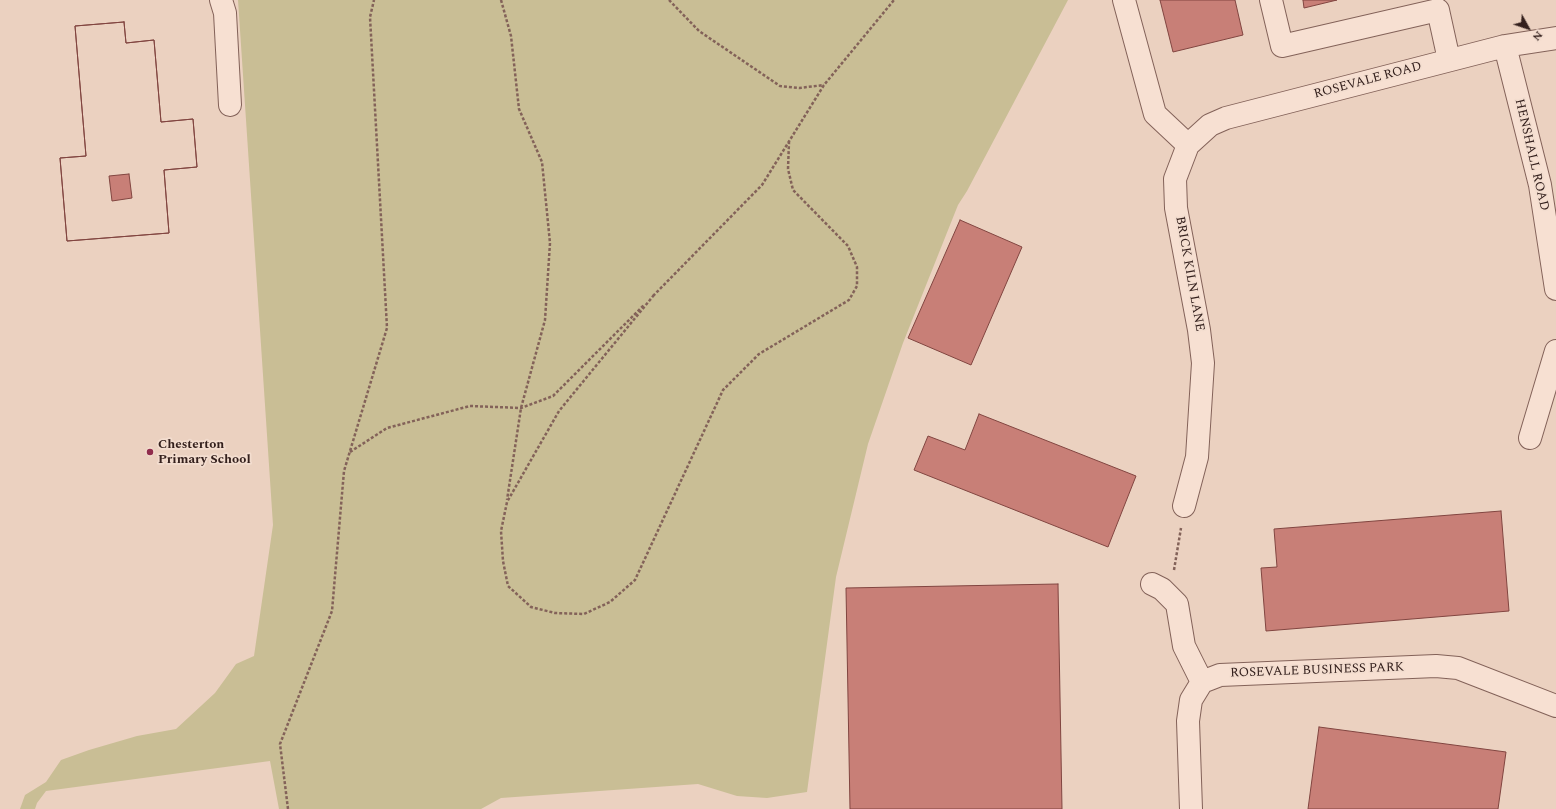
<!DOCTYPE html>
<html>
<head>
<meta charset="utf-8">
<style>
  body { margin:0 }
  #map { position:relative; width:1556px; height:809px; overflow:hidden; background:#ebd1c0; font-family:Spectral,serif }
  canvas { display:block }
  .north { position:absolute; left:1508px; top:8px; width:40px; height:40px; -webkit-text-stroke:3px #f3ddcf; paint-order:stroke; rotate:130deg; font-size:11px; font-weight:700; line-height:16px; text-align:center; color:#34201d }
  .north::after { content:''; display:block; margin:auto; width:14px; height:18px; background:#34201d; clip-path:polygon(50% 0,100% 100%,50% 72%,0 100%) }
</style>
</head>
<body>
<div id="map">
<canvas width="1556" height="809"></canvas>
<div class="north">N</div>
</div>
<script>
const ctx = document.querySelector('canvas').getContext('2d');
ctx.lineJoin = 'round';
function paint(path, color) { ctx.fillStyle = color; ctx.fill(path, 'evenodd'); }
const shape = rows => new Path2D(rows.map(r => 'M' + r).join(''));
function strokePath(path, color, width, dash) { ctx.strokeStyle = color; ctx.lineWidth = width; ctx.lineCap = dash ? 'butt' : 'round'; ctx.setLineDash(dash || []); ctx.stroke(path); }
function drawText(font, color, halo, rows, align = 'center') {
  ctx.font = font + ' Spectral,serif'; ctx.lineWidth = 3.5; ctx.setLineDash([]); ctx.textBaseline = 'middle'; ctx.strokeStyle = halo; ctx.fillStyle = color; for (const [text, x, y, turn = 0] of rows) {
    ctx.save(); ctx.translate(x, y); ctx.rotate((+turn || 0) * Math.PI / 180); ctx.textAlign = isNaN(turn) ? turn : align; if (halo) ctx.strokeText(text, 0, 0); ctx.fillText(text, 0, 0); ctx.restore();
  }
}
paint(shape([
  [238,0,1068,0,967,191,958,205,903,343,868,444,836,577,807,792,767,798,737,796,698,784,501,798,481,809,279,809,270,761,46,791,37,803,35,809,20,809,25,795,46,782,61,760,89,750,137,736,176,729,215,693,236,664,254,656,273,525]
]), '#c9be95');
const building = shape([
  [1160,0,1235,0,1243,35,1173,52,1160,0],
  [1303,0,1337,0,1304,8,1303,0],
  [124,22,126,43,154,40,161,122,193,119,197,167,164,170,169,233,67,241,60,158,86,156,75,26,124,22],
  [129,174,132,198,112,201,109,176,129,174],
  [124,22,126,43,154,40,161,122,193,119,197,167,164,170,169,233,67,241,60,158,86,156,75,26,124,22],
  [960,220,1022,247,971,365,908,338,960,220],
  [979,414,1136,476,1108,547,914,470,928,436,965,450,979,414],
  [1501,511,1509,611,1266,631,1261,568,1277,567,1274,529,1501,511],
  [1058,584,1062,809,850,809,846,588,1058,584],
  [1319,727,1506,752,1498,809,1308,809,1319,727]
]);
paint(building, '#c87f77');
strokePath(building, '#814540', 1);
const minor = shape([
  [221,0,225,13,230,105],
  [1124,0,1155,114,1188,145],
  [1271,0,1282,46,1438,10,1449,60],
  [1505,46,1540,185,1556,289],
  [1530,438,1556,351],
  [1184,506,1197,457,1203,363,1199,330,1176,208,1175,179,1188,145,1210,125,1226,118,1505,46,1556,38],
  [1152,584,1162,589,1177,604,1184,646,1202,682],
  [1191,809,1188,721,1191,700,1202,682,1220,675,1436,666,1458,668,1556,706]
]);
strokePath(minor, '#836259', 24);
strokePath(shape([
  [501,0,511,36,519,109,542,162,550,243,545,320,521,408,507,500],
  [669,0,699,31,780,86,799,88,824,85],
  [654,295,559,411,507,502,501,531,503,561,508,586,531,607,555,613,584,614,610,602,635,580,723,390,759,354,849,300,857,286,857,267,848,246,793,190,788,169,789,142],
  [653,296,762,185,824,85,894,0],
  [350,452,387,428,470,406,521,408,553,396,644,305],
  [1174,570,1181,528],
  [288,809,280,744,332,611,344,471,387,328,370,17,374,0]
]), '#836259', 2.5, [3, 2]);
strokePath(minor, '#f7e0d2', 22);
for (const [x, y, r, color] of [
  [150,452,4,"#902c4c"]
]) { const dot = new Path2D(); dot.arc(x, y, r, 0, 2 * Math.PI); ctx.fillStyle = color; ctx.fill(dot); strokePath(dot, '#f3ddcf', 1.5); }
drawText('13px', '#34201d', '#f3ddcf', [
  ["ROSEVALE ROAD",1368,81,-15],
  ["HENSHALL ROAD",1531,155,77],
  ["BRICK KILN LANE",1189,274,80],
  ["ROSEVALE BUSINESS PARK",1317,671,-2]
]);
drawText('bold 13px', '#34201d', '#f3ddcf', [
  ["Chesterton",158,445],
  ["Primary School",158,460]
], 'left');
</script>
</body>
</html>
